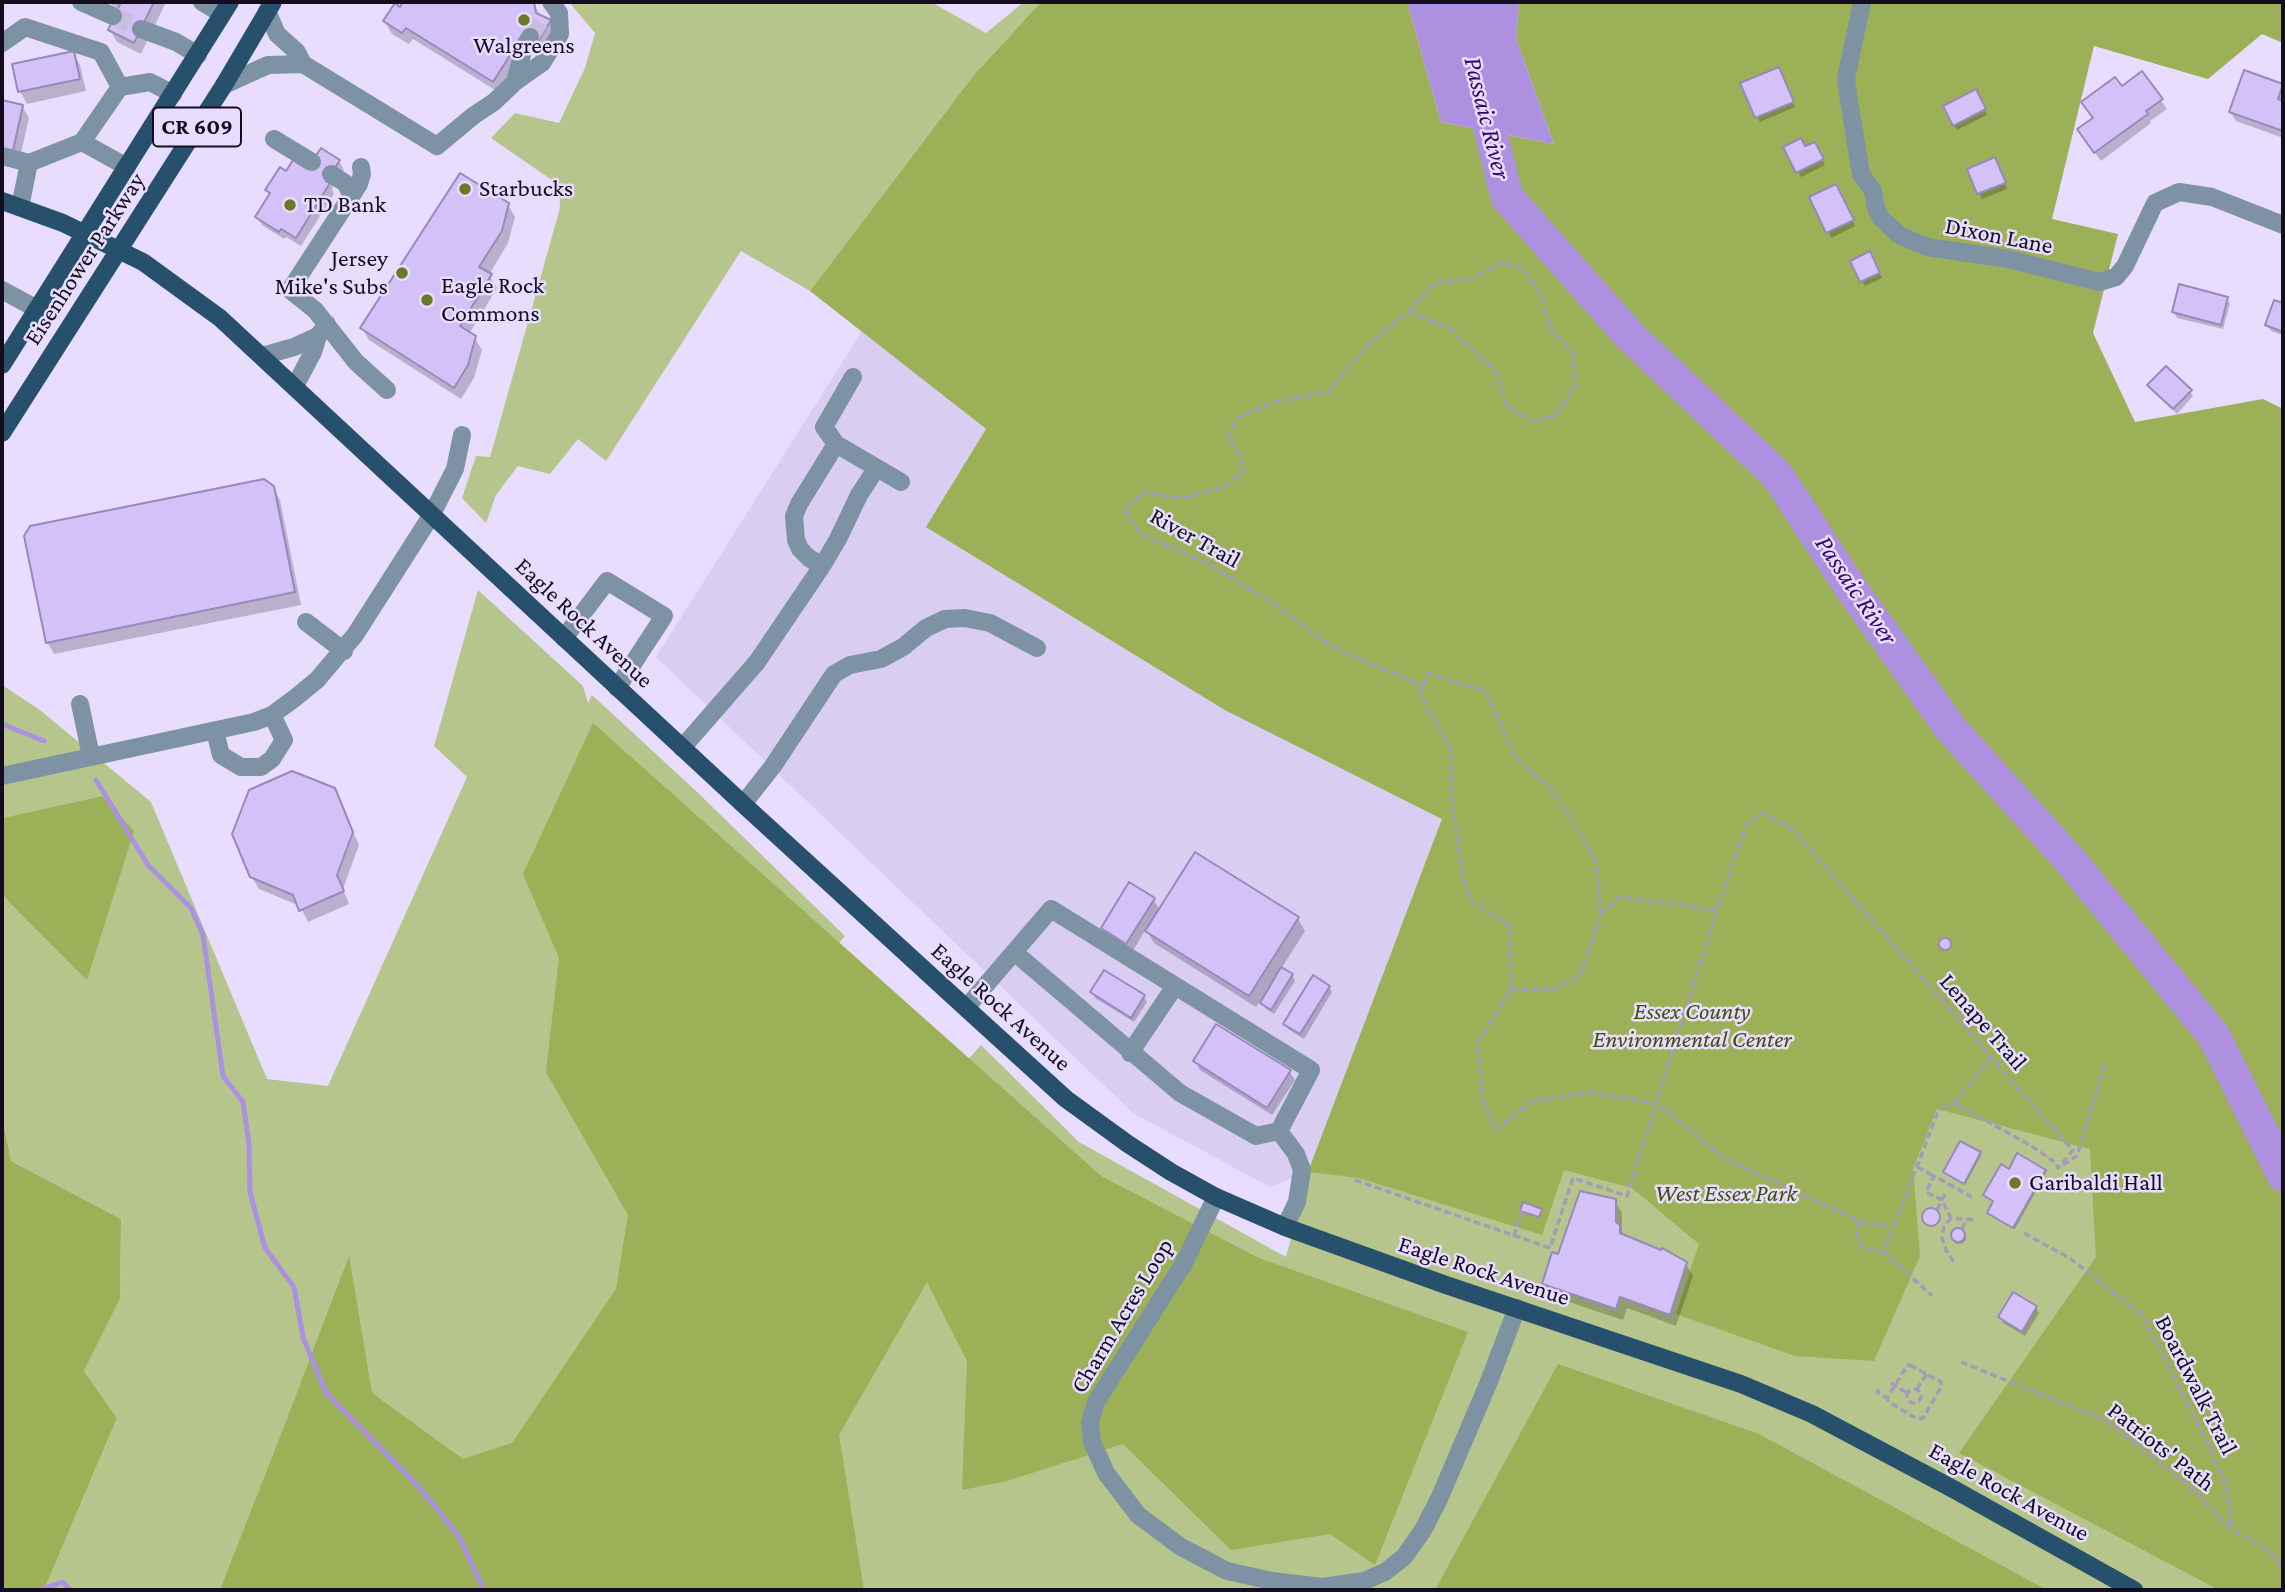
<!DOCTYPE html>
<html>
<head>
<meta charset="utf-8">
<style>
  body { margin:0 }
  #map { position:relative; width:2285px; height:1592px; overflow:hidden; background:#e8ddff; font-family:"Crimson Pro",serif }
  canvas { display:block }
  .frame { position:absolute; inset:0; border:4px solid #140d20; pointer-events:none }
</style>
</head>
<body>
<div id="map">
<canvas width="2285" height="1592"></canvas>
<div class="frame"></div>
</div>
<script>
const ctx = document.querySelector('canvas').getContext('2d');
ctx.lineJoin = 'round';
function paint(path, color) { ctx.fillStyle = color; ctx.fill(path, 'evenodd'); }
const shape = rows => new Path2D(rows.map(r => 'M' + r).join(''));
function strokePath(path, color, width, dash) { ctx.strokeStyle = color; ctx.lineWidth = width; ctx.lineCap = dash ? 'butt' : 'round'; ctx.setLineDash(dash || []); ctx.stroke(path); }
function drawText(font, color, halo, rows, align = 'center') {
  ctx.font = font + ' "Crimson Pro",serif'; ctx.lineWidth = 5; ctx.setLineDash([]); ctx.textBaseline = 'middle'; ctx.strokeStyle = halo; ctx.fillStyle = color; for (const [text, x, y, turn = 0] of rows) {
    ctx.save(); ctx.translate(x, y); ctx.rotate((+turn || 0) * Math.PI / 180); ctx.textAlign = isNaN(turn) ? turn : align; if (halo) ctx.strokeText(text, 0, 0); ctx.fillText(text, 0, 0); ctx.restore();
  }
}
paint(shape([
  [862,331,986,430,926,527,1225,710,1442,819,1308,1172,1270,1187,1133,1113,656,657]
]), '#d9cdf2');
paint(shape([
  [569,2,931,2,986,33,1024,2,1041,2,973,76,810,291,741,251,606,461,578,439,550,474,518,466,496,495,486,523,462,498,476,456,490,457,560,208,559,185,491,138,515,113,559,123,585,68,595,33],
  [986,430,2131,1044,2283,1590,44,1590,117,1418,84,1371,120,1299,121,1219,11,1161,2,1115,2,895,87,979,102,796,2,818,2,685,40,710,151,802,267,1079,328,1086,467,777,434,746,478,590,583,686,588,703,592,695,695,790,845,936,731,1079,855,1186,981,1045,1079,1142,1286,1257,1308,1172,1442,819,1225,710,926,527],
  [349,1256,351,1271,278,1445,348,1257]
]), '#b6c58b');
paint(shape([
  [1041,2,1407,2,1441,122,1554,144,1516,39,1519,2,2283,2,2283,43,2262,34,2208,79,2094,46,2052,219,2118,234,2093,333,2135,422,2263,399,2283,409,2283,1590,2219,1590,1959,1453,2096,1257,2090,1149,1937,1109,1913,1169,1920,1256,1874,1361,1795,1356,1676,1314,1699,1244,1632,1188,1564,1170,1542,1235,1359,1178,1308,1172,1442,819,1225,710,926,527,986,429,810,291,973,76],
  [593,723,1101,1176,1259,1258,1468,1332,1375,1565,1330,1534,1231,1550,1123,1444,1007,1481,962,1490,967,1361,927,1282,839,1435,864,1590,220,1590,287,1419,349,1255,372,1393,463,1459,512,1443,616,1289,628,1215,546,1072,559,958,523,874],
  [102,796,134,831,87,980,2,895,2,818],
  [2,1115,11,1161,121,1219,120,1299,84,1371,117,1418,44,1590,2,1590],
  [1558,1364,1759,1434,2047,1590,1435,1590]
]), '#9bb057');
paint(shape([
  [1407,2,1519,2,1516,39,1554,144,1441,122]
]), '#ad90e0');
paint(shape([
  [106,2,166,2,141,54,117,42,110,30,120,9],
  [405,2,532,2,540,15,550,22,557,34,545,53,531,44,500,93,413,39,409,44,392,34,385,22,401,9],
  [73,53,80,65,86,91,27,104,20,91],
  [2245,72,2283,86,2283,138,2236,121,2230,112],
  [2142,74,2167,109,2150,121,2151,123,2101,161,2084,139,2094,119,2122,88],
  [1782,75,1795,107,1760,122,1757,117],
  [1975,91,1987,115,1957,130,1945,107],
  [2,102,22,106,29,118,19,162,2,159],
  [1814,144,1825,165,1801,177,1785,148,1805,148],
  [339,161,344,170,332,189,334,194,301,246,286,237,284,239,262,225,257,217,270,195,267,190,286,173],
  [1998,165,2007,189,1982,199,1969,170],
  [1839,191,1855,226,1831,238,1811,197],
  [508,205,515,217,508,243,489,275,497,288,469,334,474,337,482,350,474,378,461,399,369,340,362,328],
  [1872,259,1882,278,1865,286,1862,281],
  [2227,298,2230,304,2223,329,2177,318,2174,312],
  [2275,302,2283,305,2283,335,2271,331,2267,325],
  [2149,385,2190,391,2193,396,2177,414],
  [273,487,280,500,301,605,54,654,47,642],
  [334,789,359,845,343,889,349,904,308,922,300,906,259,889,252,877],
  [1154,900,1160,911,1298,919,1305,931,1281,969,1292,975,1295,981,1274,1014,1265,1008,1260,1001,1256,1007,1154,943,1146,929,1132,952,1108,937,1103,928],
  '1941 945a5 5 0 1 1 10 0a5 5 0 1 1-10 0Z',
  [1329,987,1332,992,1304,1039,1288,1029,1285,1024],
  [1092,992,1144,997,1147,1002,1134,1022,1095,998],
  [1195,1061,1289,1071,1295,1080,1272,1115,1200,1070],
  [1980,1154,1981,1156,1965,1185,1945,1172],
  [2010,1171,2045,1171,2046,1173,2015,1229,1990,1215,1989,1213,1995,1203,1985,1195],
  [1615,1201,1622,1213,1622,1232,1625,1237,1686,1264,1693,1276,1676,1326,1627,1308,1623,1320,1551,1296,1544,1284,1559,1257],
  '1924 1218a8 8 0 1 1 16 0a8 8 0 1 1-16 0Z',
  '1952 1237a7 7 0 1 1 14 0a7 7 0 1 1-14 0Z',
  [2036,1308,2039,1313,2025,1336,2003,1323,2000,1317]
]), '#0003');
strokePath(shape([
  [2,724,44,741],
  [96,780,148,865,191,908,203,935,223,1076,243,1102,249,1144,250,1192,265,1248,294,1287,303,1337,326,1393,420,1488,459,1537,484,1590],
  [39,1590,63,1582,70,1590]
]), '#ad90e0', 5);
strokePath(shape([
  [1471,2,1468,43,1507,197,1629,335,1777,475,1850,587,1951,729,2068,858,2214,1036,2283,1175]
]), '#ad90e0', 33);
const building = shape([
  [121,2,154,2,134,43,108,30,121,2],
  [403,2,534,2,536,13,551,20,538,42,524,33,493,82,406,28,402,33,383,21,395,3,400,7,403,2],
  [74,51,80,79,18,92,12,64,74,51],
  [1779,67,1794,102,1755,118,1740,83,1779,67],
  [2244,70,2283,84,2278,99,2283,101,2283,131,2229,112,2244,70],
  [2142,71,2163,99,2146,111,2148,114,2094,153,2077,129,2093,118,2081,102,2115,77,2122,86,2142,71],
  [1976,89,1986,109,1953,126,1943,106,1976,89],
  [2,100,23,105,13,151,2,149,2,100],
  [1801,138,1805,146,1815,142,1824,159,1796,173,1783,147,1801,138],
  [321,148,340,160,326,181,330,183,296,238,281,229,279,232,255,217,270,193,265,190,280,167,286,171,293,160,307,169,321,148],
  [1995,157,2006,183,1977,194,1967,169,1995,157],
  [460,173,509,203,502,231,479,267,492,274,460,326,476,336,468,365,454,388,360,328,460,173],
  [1836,184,1854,220,1826,233,1809,197,1836,184],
  [1870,251,1880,273,1860,282,1850,261,1870,251],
  [2179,284,2228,297,2221,325,2172,312,2179,284],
  [2274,300,2283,303,2283,332,2265,325,2274,300],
  [2166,366,2192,390,2173,409,2147,385,2166,366],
  [264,479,274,486,295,592,46,643,24,536,30,526,264,479],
  [292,771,335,788,353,832,337,875,344,891,299,911,293,895,250,877,232,834,249,790,292,771],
  [1195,852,1299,917,1249,996,1145,931,1195,852],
  [1129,882,1155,898,1126,944,1101,928,1129,882],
  '1939 944a6 6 0 1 1 12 0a6 6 0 1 1-12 0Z',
  [1281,967,1293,974,1271,1010,1260,1003,1281,967],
  [1104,970,1145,995,1131,1018,1090,992,1104,970],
  [1313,975,1330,986,1300,1034,1283,1024,1313,975],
  [1216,1024,1291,1070,1267,1108,1193,1061,1216,1024],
  [1960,1141,1981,1152,1964,1184,1943,1172,1960,1141],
  [2017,1153,2046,1170,2013,1228,1987,1213,1993,1201,1983,1195,2001,1164,2009,1169,2017,1153],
  [1580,1191,1616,1199,1616,1222,1620,1225,1620,1233,1661,1250,1662,1248,1687,1262,1670,1315,1620,1297,1616,1309,1542,1284,1552,1252,1558,1254,1580,1191],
  [1523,1202,1542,1209,1539,1217,1520,1211,1523,1202],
  '1922 1217a9 9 0 1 1 18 0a9 9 0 1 1-18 0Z',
  '1951 1235a7 7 0 1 1 14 0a7 7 0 1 1-14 0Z',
  [2013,1292,2037,1306,2022,1332,1998,1317,2013,1292]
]);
paint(building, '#d3c1f8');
strokePath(building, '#98b', 2);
strokePath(shape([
  [113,16,141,29],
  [530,37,543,16]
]), '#c8bede', 18, [18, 9]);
strokePath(shape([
  [1409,311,1448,328,1495,370,1507,407,1533,422,1555,416,1575,386,1573,352,1551,330,1541,296,1523,268,1502,263,1471,279,1434,283,1409,311,1371,342,1328,392,1273,402,1239,417,1227,437,1240,455,1244,471,1222,488,1184,498,1142,493,1124,510,1141,534,1205,562,1277,606,1332,647,1423,686],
  [1601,914,1619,897,1717,910,1746,826,1761,813,1790,827,1970,1032,1991,1058,2073,1150,2058,1168,2056,1163,2030,1145,1954,1103,1939,1109,1884,1252,1932,1296],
  [1511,989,1552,990,1580,976,1601,914,1595,859,1552,790,1515,757,1486,691,1428,674,1420,694,1451,750,1452,805,1464,881,1471,901,1510,926,1511,989,1478,1041,1482,1100,1497,1129,1532,1101,1591,1092,1658,1104,1724,1158,1859,1221,1857,1235,1863,1247,1884,1252],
  [1954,1103,1990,1059],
  [2063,1165,2077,1156,2106,1061],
  [1917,1167,1934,1176],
  [1355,1180,1550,1248,1573,1178,1627,1196,1717,910],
  [1945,1194,1942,1200,1951,1218,1975,1220],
  [1937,1210,1942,1200,1926,1192,1934,1176,1972,1197],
  [1951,1218,1944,1227,1942,1238,1946,1250,1954,1262],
  [1859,1221,1891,1227],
  [1962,1229,1966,1220],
  [2024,1233,2071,1259,2142,1315,2206,1440,2226,1485,2232,1527],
  [1514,1236,1522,1211],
  [1961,1362,2107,1421,2189,1486,2232,1530,2271,1552,2283,1568],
  [1910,1365,1941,1382,1941,1387,1923,1418,1917,1419,1889,1402,1887,1398,1907,1366,1910,1365],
  [1891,1383,1907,1393],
  '1907 1396a7 7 0 1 1 14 0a7 7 0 1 1-14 0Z',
  [1879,1389,1877,1392,1887,1398],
  [1917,1389,1928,1372]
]), '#a59bb9', 3.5, [7, 3.5]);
strokePath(shape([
  [81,2,113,16],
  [202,2,222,14],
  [1862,2,1846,79,1849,101,1861,174,1873,191,1876,208,1881,218,1899,235,1927,247,2008,259,2099,282,2116,277,2125,266,2155,203,2179,192,2212,197,2283,225],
  [267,11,277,34,297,52,303,64],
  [141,29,176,42,198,55],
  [2,43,25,27,101,52,120,87],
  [515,82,524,47,530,37],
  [224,85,268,65,303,64,437,146,473,116,494,102,515,82,542,63,560,34,559,13,551,2],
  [274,139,312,162],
  [82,142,127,167],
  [2,156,29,163,82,142,120,87,150,82,173,94],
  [361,167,362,174,359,184,290,290,315,310,356,362,387,390],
  [331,174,345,183,352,195],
  [20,207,29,163],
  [2,290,37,309],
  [262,356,294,347,318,336],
  [853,377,824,427,836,444,901,482],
  [295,386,313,352,318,336,327,324],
  [822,566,809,558,800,549,796,540,794,516,799,504,836,444],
  [306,622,344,651],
  [564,638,607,581,664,616,617,688],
  [80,704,91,756],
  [215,731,221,755,241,767,261,767,272,759,284,740,272,715],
  [682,748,757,662,822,566,838,539,859,495,876,469],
  [2,776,254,722,272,715,295,698,317,680,355,635,431,516,455,469,462,435],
  [743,804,773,766,834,674,850,665,881,659,903,647,926,628,945,619,965,618,990,623,1037,648],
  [1014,952,1180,1093,1256,1136,1279,1131],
  [966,1008,1051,909,1311,1070,1279,1131,1296,1154,1302,1170,1297,1202,1285,1227],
  [1130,1053,1175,986],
  [1216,1197,1184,1263,1096,1402,1090,1422,1092,1442,1106,1473,1138,1515,1181,1547,1227,1571,1272,1581,1322,1587,1364,1581,1385,1572,1404,1557,1423,1530,1439,1499,1488,1384,1517,1308]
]), '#7d93a3', 18);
strokePath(shape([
  [2,201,63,223,143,262,220,318,743,804,966,1008,1066,1099,1128,1144,1171,1172,1216,1197,1285,1227,1446,1285,1741,1384,1812,1414,1955,1490,2134,1590],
  [2,365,230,2],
  [2,433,224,85,273,2]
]), '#27506c', 18);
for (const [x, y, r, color] of [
  [524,20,7,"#697a28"],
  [465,189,7,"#697a28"],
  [290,205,7,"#697a28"],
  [402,273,7,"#697a28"],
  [427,300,7,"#697a28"],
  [2015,1183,7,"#697a28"]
]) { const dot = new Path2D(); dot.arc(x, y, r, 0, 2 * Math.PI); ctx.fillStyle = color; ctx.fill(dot); strokePath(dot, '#e8ddff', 2.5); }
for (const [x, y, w] of [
  [197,127,88]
]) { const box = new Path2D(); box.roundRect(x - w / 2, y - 19.5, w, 39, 5); ctx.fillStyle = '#e8ddff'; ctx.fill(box); strokePath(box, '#140d20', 2); }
drawText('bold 23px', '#140d20', null, [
  ["CR 609",197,127]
]);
drawText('24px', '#140d20', '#e8ddff', [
  ["Walgreens",524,46,"center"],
  ["Starbucks",479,189],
  ["TD Bank",304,205],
  ["Jersey",388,259,"right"],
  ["Mike's Subs",388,287,"right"],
  ["Eagle Rock",441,286],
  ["Commons",441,314],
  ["Garibaldi Hall",2029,1183]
], 'left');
drawText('24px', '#140d20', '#e8ddff', [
  ["Dixon Lane",1999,236,11],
  ["Eisenhower Parkway",85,259,-57],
  ["River Trail",1195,538,29],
  ["Eagle Rock Avenue",584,623,43],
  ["Eagle Rock Avenue",1001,1007,42],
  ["Lenape Trail",1983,1022,49],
  ["Eagle Rock Avenue",1484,1271,18],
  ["Charm Acres Loop",1122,1316,-59],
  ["Boardwalk Trail",2196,1385,63],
  ["Patriots' Path",2161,1447,38],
  ["Eagle Rock Avenue",2009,1492,29]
]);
drawText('italic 24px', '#424e0b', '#e8ddff', [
  ["Essex County",1692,1012],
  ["Environmental Center",1692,1040],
  ["West Essex Park",1726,1194]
]);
drawText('italic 26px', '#390567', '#e8ddff', [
  ["Passaic River",1487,118,76],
  ["Passaic River",1856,590,56]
]);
</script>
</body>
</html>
